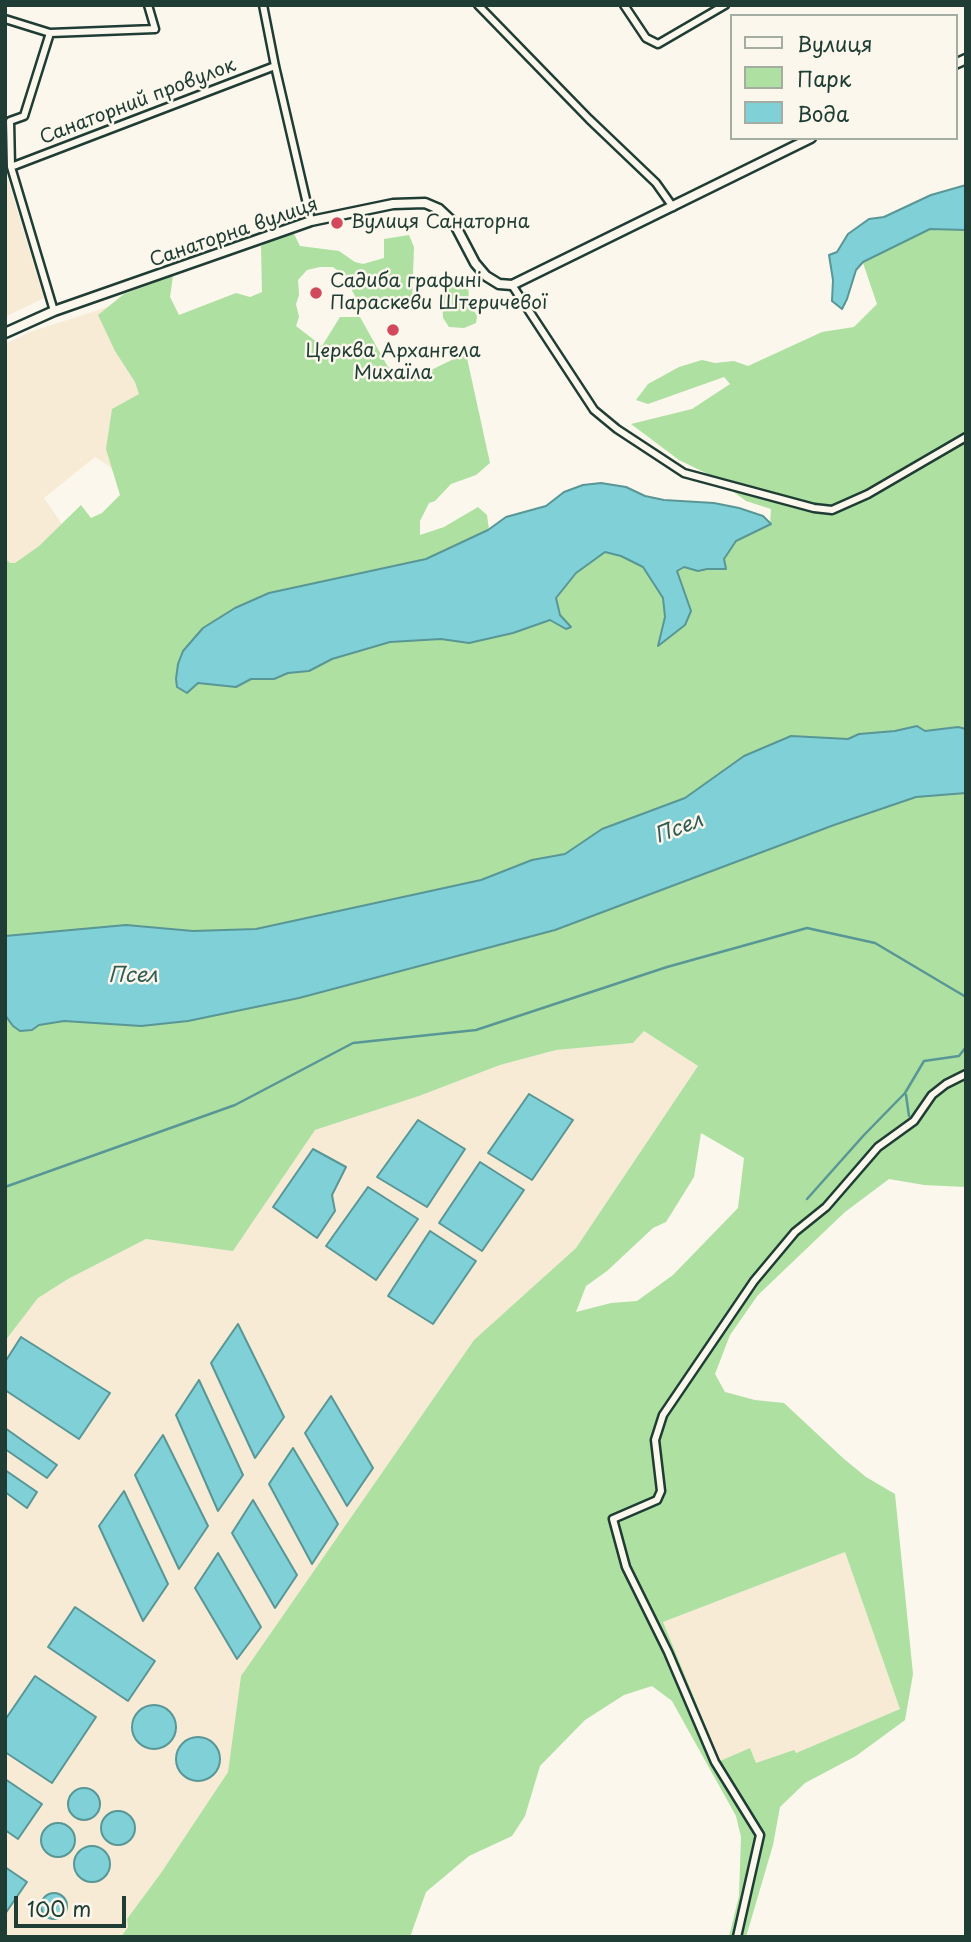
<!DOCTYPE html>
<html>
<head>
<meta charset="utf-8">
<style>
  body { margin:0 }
  #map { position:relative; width:971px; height:1942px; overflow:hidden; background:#fbf7ec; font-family:"Playpen Sans",sans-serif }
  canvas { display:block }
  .frame { position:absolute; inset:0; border:7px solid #1f3d34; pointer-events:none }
  .legend { position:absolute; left:730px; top:14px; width:228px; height:126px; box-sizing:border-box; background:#fbf7ec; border:2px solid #a3ada2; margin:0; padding:9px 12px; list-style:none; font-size:21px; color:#1f3d34 }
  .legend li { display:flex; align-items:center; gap:14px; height:35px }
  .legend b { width:35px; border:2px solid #a3ada2 }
  .scale { position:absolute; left:14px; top:1896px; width:112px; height:32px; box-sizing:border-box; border:4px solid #1f3d34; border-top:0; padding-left:9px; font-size:21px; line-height:24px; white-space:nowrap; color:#1f3d34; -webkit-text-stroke:5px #fbf7ec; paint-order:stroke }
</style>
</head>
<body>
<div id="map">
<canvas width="971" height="1942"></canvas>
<div class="frame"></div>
<ul class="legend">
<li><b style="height:9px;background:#fbf7ec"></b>Вулиця</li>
<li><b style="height:19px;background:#ade0a1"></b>Парк</li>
<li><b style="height:19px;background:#7fd1d7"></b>Вода</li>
</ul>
<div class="scale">100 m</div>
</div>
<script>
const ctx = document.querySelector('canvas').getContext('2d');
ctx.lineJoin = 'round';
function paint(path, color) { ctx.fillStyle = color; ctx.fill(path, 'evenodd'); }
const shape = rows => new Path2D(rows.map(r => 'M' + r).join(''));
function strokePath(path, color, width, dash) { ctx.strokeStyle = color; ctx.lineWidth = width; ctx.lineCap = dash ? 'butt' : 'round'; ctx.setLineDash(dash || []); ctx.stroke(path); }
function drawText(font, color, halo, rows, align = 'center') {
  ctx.font = font + ' "Playpen Sans",sans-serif'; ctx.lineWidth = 5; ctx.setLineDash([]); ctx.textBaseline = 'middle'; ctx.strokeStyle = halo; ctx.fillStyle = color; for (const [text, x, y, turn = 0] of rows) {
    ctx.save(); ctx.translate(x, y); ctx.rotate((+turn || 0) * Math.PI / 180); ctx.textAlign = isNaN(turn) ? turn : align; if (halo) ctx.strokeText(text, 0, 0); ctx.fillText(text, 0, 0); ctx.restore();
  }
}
paint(shape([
  [5,170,44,298,5,317],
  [157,291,132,494,109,466,95,457,44,498,62,524,39,546,15,563,10,563,5,558,5,344,30,332],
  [644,1031,698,1066,576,1248,474,1340,241,1676,228,1772,161,1873,127,1919,128,1927,121,1937,5,1937,5,1341,38,1298,68,1279,146,1239,233,1250,315,1130,419,1096,500,1065,556,1050,633,1043],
  [845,1552,900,1709,796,1753,794,1751,756,1764,750,1748,720,1761,663,1622]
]), '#f7ebd6');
paint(shape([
  [930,229,966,230,966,729,958,727,924,732,917,726,895,731,859,734,848,739,791,736,744,756,685,798,602,829,565,854,532,860,481,880,306,920,256,929,193,931,126,925,5,936,5,558,10,563,15,563,39,546,81,505,91,518,102,513,120,495,106,449,112,409,139,394,135,382,115,351,98,315,124,294,173,276,170,297,179,315,236,293,250,297,262,292,261,246,281,236,294,234,300,246,339,251,355,262,363,264,384,258,384,239,409,235,414,247,412,301,406,305,392,306,387,311,374,310,357,300,344,275,333,267,320,267,307,270,298,280,299,295,296,304,299,317,296,326,322,346,340,317,360,317,388,367,406,375,431,370,462,355,467,358,490,463,476,475,451,484,435,501,429,503,420,521,420,535,444,527,478,507,487,515,489,530,426,559,269,593,235,608,203,628,183,651,198,683,236,687,251,679,274,679,288,673,309,670,332,659,390,642,441,639,469,643,513,633,550,620,566,629,571,626,560,615,556,598,576,573,605,552,621,556,643,567,663,598,665,617,659,645,677,571,684,567,698,571,707,569,726,569,723,559,736,541,770,524,771,509,746,501,712,476,679,460,631,424,692,409,730,384,724,377,648,404,636,400,648,384,679,367,702,360,715,363,734,361,748,366,822,332,854,327,877,304,863,263],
  [455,280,468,283,469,301,477,316,476,323,464,328,449,327,443,318,442,295,451,281],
  [966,793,966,1187,924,1185,889,1179,845,1212,758,1295,730,1335,715,1374,725,1392,755,1400,784,1403,844,1459,866,1477,895,1494,913,1674,905,1720,856,1756,805,1783,780,1807,773,1845,746,1937,729,1937,739,1896,741,1837,736,1816,672,1701,652,1686,624,1695,585,1720,540,1766,525,1816,512,1836,469,1856,426,1892,410,1937,121,1937,128,1927,127,1919,161,1873,228,1772,241,1676,474,1340,576,1248,698,1066,644,1031,633,1043,556,1050,500,1065,419,1096,315,1130,233,1251,146,1239,68,1279,38,1298,5,1341,5,1015,13,1026,32,1030,39,1025,64,1021,141,1026,188,1021,299,998,555,930,834,825,916,797],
  [701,1133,744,1158,738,1208,673,1275,637,1301,611,1303,576,1312,586,1286,607,1271,653,1228,666,1222,694,1177],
  [845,1552,900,1709,796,1753,794,1750,756,1763,750,1748,720,1761,663,1622]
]), '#ade0a1');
const water = shape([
  [966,185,966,230,930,229,863,262,856,270,847,299,842,309,832,301,833,280,829,255,837,252,848,234,869,219,884,217,931,195,966,185],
  [601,483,626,487,645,496,664,500,714,503,739,508,763,516,771,524,736,541,724,559,726,569,707,569,698,571,684,567,677,571,691,611,685,625,658,646,665,617,663,598,643,567,621,556,605,552,576,573,556,598,560,615,571,627,566,629,550,620,513,633,469,643,441,639,390,642,332,659,309,671,288,673,274,679,251,679,236,687,198,683,187,693,177,687,176,679,178,664,183,651,203,628,235,608,269,593,426,559,488,530,506,517,546,506,564,492,583,485,601,483],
  [917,726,925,731,958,727,966,729,966,793,916,797,834,825,555,930,299,998,188,1021,141,1026,64,1021,39,1025,32,1030,20,1031,13,1026,5,1015,5,936,126,925,193,931,256,929,481,880,532,860,565,854,602,829,685,798,744,756,791,736,848,739,859,734,895,731,917,726],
  [529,1094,573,1120,532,1180,488,1153,529,1094],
  [418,1120,465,1149,427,1207,377,1177,418,1120],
  [313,1149,346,1167,332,1195,335,1211,317,1238,273,1207,313,1149],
  [480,1162,524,1190,482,1251,439,1223,480,1162],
  [368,1187,418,1219,376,1280,326,1246,368,1187],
  [430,1231,476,1261,433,1324,388,1296,430,1231],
  [238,1324,284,1417,255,1458,211,1363,238,1324],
  [21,1337,110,1393,79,1439,5,1390,5,1362,21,1337],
  [199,1380,243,1475,218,1511,176,1415,199,1380],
  [331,1396,373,1468,347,1506,305,1433,331,1396],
  [5,1428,57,1465,47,1478,5,1449,5,1428],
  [163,1435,208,1526,179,1569,135,1475,163,1435],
  [293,1448,338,1524,312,1564,269,1484,293,1448],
  [5,1470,37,1492,27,1508,5,1492,5,1470],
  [124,1491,168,1584,143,1621,99,1526,124,1491],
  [253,1500,297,1575,275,1608,232,1533,253,1500],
  [218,1553,261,1627,237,1659,195,1588,218,1553],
  [75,1607,155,1661,128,1701,48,1647,75,1607],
  [35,1676,96,1717,52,1783,5,1752,5,1720,35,1676],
  '132 1727a22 22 0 1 1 44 0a22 22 0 1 1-44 0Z',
  '176 1759a22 22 0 1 1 44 0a22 22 0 1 1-44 0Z',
  [5,1779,42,1804,18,1839,5,1830,5,1779],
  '68 1804a16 16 0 1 1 32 0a16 16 0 1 1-32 0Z',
  '101 1828a17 17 0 1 1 34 0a17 17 0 1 1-34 0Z',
  '41 1840a17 17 0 1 1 34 0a17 17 0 1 1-34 0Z',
  '74 1864a18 18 0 1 1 36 0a18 18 0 1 1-36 0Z',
  [5,1867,27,1882,5,1914,5,1867],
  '41 1906a13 13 0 1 1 26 0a13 13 0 1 1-26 0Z'
]);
paint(water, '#7fd1d7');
strokePath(water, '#599696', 2);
strokePath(shape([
  [906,1095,909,1116],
  [5,1187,235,1105,353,1043,476,1030,667,967,807,928,875,943,966,997],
  [807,1199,864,1135,905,1093,924,1061,959,1056,966,1047]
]), '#599696', 2.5);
const street = shape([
  [263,5,275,66,311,221],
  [478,5,589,119,656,183,673,207],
  [624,5,646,38,658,44,725,5],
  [5,19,50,33,155,29,148,5],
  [50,33,24,116,10,121,11,167,54,311],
  [11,167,275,66],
  [512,285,594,410,617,429,684,473,814,508,832,510,868,494,966,437],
  [737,1937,760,1835,715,1762,668,1652,626,1567,613,1519,657,1500,661,1491,655,1440,663,1415,754,1281,795,1232,826,1207,878,1147,914,1121,932,1095,946,1084,966,1074]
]);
const secondary = shape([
  [955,64,966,59],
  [5,333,54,311,311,221,393,204,425,203,439,209,454,223,475,263,486,276,499,284,512,285,811,138]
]);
strokePath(street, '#1f3d34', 11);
strokePath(secondary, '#1f3d34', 13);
strokePath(street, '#fbf7ec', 6);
strokePath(secondary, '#fbf7ec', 8);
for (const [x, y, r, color] of [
  [337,223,7,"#d1495b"],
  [316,293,7,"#d1495b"],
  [393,330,7,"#d1495b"]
]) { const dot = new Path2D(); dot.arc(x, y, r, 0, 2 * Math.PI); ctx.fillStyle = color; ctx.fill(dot); strokePath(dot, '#fbf7ec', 2.5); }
drawText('19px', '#1f3d34', '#fbf7ec', [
  ["Санаторний провулок",138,102,-21],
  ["Санаторна вулиця",234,233,-19]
]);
drawText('19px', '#1f3d34', '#fbf7ec', [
  ["Вулиця Санаторна",351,223],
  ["Садиба графині",330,282],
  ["Параскеви Штеричевої",330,304],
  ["Церква Архангела",393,352,"center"],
  ["Михаїла",393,374,"center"]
], 'left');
drawText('italic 21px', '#325b55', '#fbf7ec', [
  ["Псел",679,829,-21],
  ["Псел",133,976]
]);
</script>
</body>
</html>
